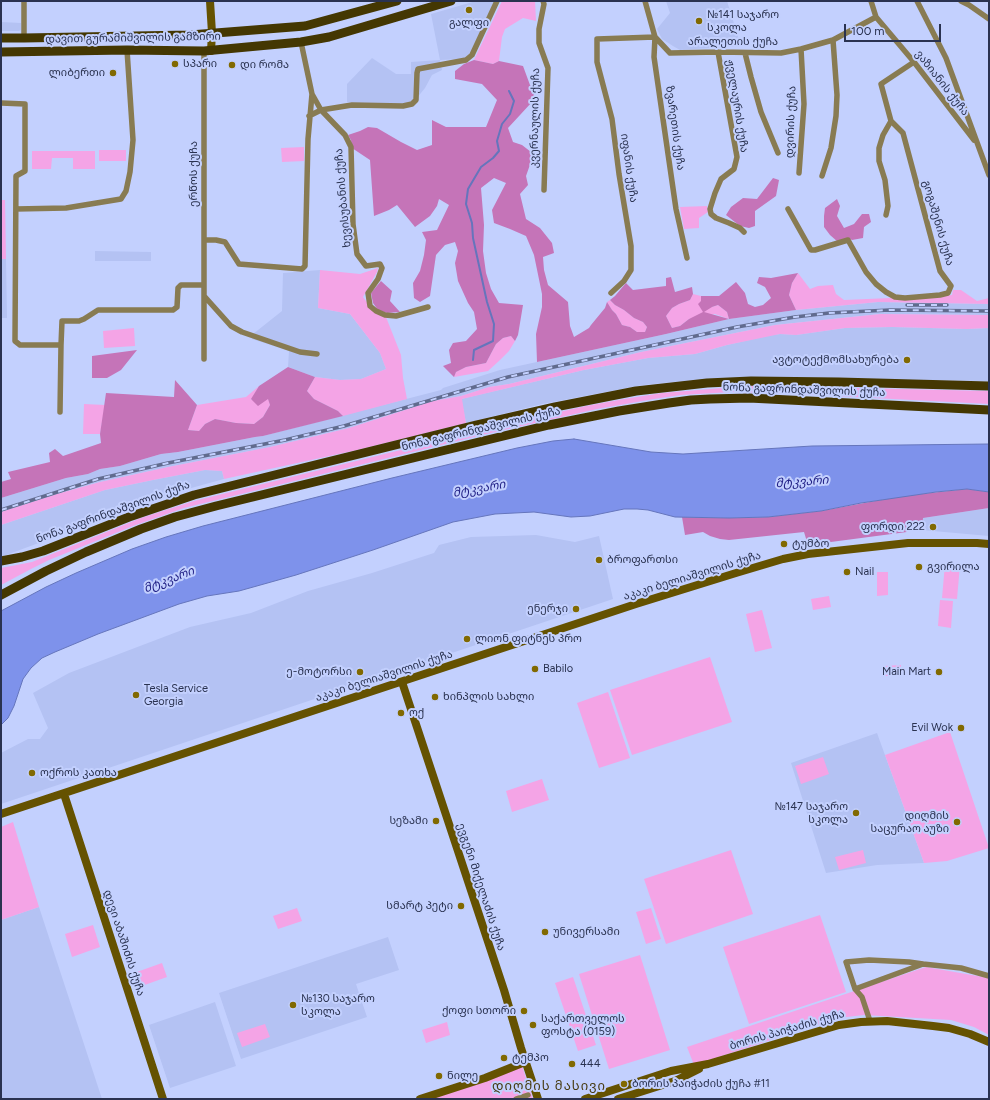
<!DOCTYPE html>
<html>
<head>
<meta charset="utf-8">
<style>
  body { margin:0 }
  #map { position:relative; width:990px; height:1100px; overflow:hidden; background:#c3d0fe; font-family:Figtree,sans-serif }
  canvas { display:block }
  .frame { position:absolute; inset:0; border:2px solid #2a3250; pointer-events:none }
  .scale { position:absolute; left:844px; top:24px; width:97px; height:18px; box-sizing:border-box; border:2px solid #2a3250; border-top:0; padding-left:5px; font-size:12px; line-height:14px; white-space:nowrap; color:#2a3250; -webkit-text-stroke:3px #c3d0fe; paint-order:stroke }
</style>
</head>
<body>
<div id="map">
<canvas width="990" height="1100"></canvas>
<div class="frame"></div>
<div class="scale">100 m</div>
</div>
<script>
const ctx = document.querySelector('canvas').getContext('2d');
ctx.lineJoin = 'round';
function paint(path, color) { ctx.fillStyle = color; ctx.fill(path, 'evenodd'); }
const shape = rows => new Path2D(rows.map(r => 'M' + r).join(''));
function strokePath(path, color, width, dash) { ctx.strokeStyle = color; ctx.lineWidth = width; ctx.lineCap = dash ? 'butt' : 'round'; ctx.setLineDash(dash || []); ctx.stroke(path); }
function drawText(font, color, halo, rows, align = 'center') {
  ctx.font = font + ' Figtree,"Noto Sans Georgian",sans-serif'; ctx.lineWidth = 4; ctx.setLineDash([]); ctx.textBaseline = 'middle'; ctx.strokeStyle = halo; ctx.fillStyle = color; for (const [text, x, y, turn = 0] of rows) {
    ctx.save(); ctx.translate(x, y); ctx.rotate((+turn || 0) * Math.PI / 180); ctx.textAlign = isNaN(turn) ? turn : align; if (halo) ctx.strokeText(text, 0, 0); ctx.fillText(text, 0, 0); ctx.restore();
  }
}
paint(shape([
  [476,1,495,1,475,49,463,59,440,60,442,70,432,75,425,88,412,104,366,104,347,102,347,84,372,58,396,74,411,74,411,62,440,60,431,14],
  [666,1,727,1,741,46,680,50,673,46,662,39,657,29,670,13],
  [1,22,21,23,21,30,19,31,1,31],
  [95,251,151,252,151,261,95,261],
  [1,259,6,259,7,318,1,318],
  [320,270,318,308,350,314,380,353,386,369,361,379,340,380,315,377,288,367,289,351,252,339,253,334,282,311,283,273],
  [878,302,989,304,989,315,880,314,775,325,641,352,509,384,489,387,461,396,433,401,349,428,270,447,168,467,100,482,57,494,1,512,1,498,66,478,88,474,100,469,120,466,161,454,178,452,255,437,263,436,441,390,443,388,500,370,666,334,729,319,796,310],
  [892,327,967,329,989,328,989,381,823,378,705,379,643,385,542,404,466,423,461,399,584,370,648,358,695,354,727,345,767,336,780,334,796,335,845,328],
  [205,470,222,471,224,479,173,493,1,557,1,525,105,490,153,480],
  [989,508,989,536,922,530,923,518],
  [536,535,575,542,599,536,613,599,1,804,1,753,28,739,40,739,48,728,33,693,69,673,190,627,251,613,308,591,372,573,434,553,439,545,471,537],
  [877,733,924,863,877,865,826,873,791,763],
  [39,907,102,1099,1,1099,1,920],
  [388,937,399,970,356,984,367,1017,241,1059,219,993],
  [215,1002,236,1066,170,1088,149,1025]
]), '#b4c2f3');
paint(shape([
  [502,1,535,1,536,21,523,18,505,29,502,37,499,61,493,64,474,60],
  [304,147,304,161,282,162,281,148],
  [99,150,126,150,126,161,99,161],
  [32,151,95,151,95,169,73,169,73,158,52,158,51,169,32,169],
  [1,200,5,200,6,259,1,259],
  [707,206,708,212,699,218,699,228,684,229,680,207],
  [378,268,377,272,363,297,375,313,386,317,401,355,403,378,407,399,343,416,338,411,314,399,307,391,315,377,340,380,361,379,386,369,380,353,350,314,318,308,320,270,360,274],
  [798,273,810,289,818,286,833,285,836,294,844,300,891,298,904,300,952,295,953,290,961,290,977,301,989,298,989,304,878,302,796,310,789,295,792,283],
  [693,294,701,296,701,301,712,307,718,305,727,312,729,319,715,314,689,319,680,326,672,328,666,316,672,308,679,304,690,300],
  [610,300,615,305,624,310,634,318,643,322,647,327,645,332,637,332,630,327,622,325,616,314,612,310,607,302],
  [880,314,989,315,989,328,967,329,892,327,845,328,796,335,780,334,727,345,695,354,648,358,584,370,462,399,466,423,357,450,224,479,222,471,205,470,153,480,105,490,1,525,1,512,57,494,100,482,168,467,270,447,349,428,433,401,461,396,489,387,509,384,641,352,775,325],
  [134,328,135,346,104,348,103,331],
  [511,336,515,341,509,351,500,360,488,371,454,377,456,372,466,367,486,363,496,344,503,338],
  [259,386,251,400,268,398,270,405,263,417,254,424,236,423,215,419,205,424,199,431,188,430,197,405,246,397],
  [747,386,814,387,989,391,989,404,778,393,731,392,681,395,654,399,597,409,486,434,184,508,133,526,49,560,31,569,1,585,1,568,32,562,141,518,194,501,510,423,586,406,624,399,662,393],
  [84,404,105,405,100,434,83,434],
  [945,564,960,565,957,599,942,598],
  [877,572,888,572,888,595,877,596],
  [829,596,831,607,813,610,811,599],
  [940,600,953,601,951,628,938,626],
  [762,610,772,648,755,652,746,614],
  [710,657,732,722,632,755,610,690],
  [901,665,901,674,899,676,885,676,884,666],
  [608,692,630,758,599,768,577,703],
  [950,732,989,848,947,861,924,863,885,755],
  [823,757,829,774,801,784,795,766],
  [542,779,549,800,512,812,506,791],
  [13,822,39,907,1,920,1,827],
  [731,850,753,914,666,944,644,879],
  [863,850,866,863,839,870,835,857],
  [297,908,302,921,278,929,273,916],
  [651,908,661,939,646,944,636,912],
  [820,915,846,992,749,1024,723,947],
  [93,925,100,947,72,957,65,934],
  [640,955,670,1050,609,1069,579,974],
  [162,963,167,977,139,987,134,973],
  [926,967,989,978,989,1035,974,1027,951,1020,864,1015,838,1018,694,1065,687,1047],
  [573,977,596,1045,578,1051,555,983],
  [447,1022,450,1035,426,1043,422,1030],
  [265,1024,270,1037,242,1047,237,1033],
  [522,1066,533,1099,426,1099]
]), '#f4a4e6');
paint(shape([
  [474,60,493,64,499,61,523,66,530,85,535,91,532,102,508,128,513,142,522,145,531,152,532,159,526,176,528,185,520,194,526,219,540,228,552,243,554,253,543,257,544,270,548,285,568,302,570,326,574,337,589,328,591,325,605,308,607,302,612,310,616,314,622,325,630,327,637,332,645,332,647,327,643,322,634,318,624,310,615,305,610,300,615,296,626,283,633,290,666,286,666,278,671,277,675,292,692,287,693,294,690,300,679,304,672,308,666,316,672,328,680,326,689,319,703,312,698,304,701,301,701,296,719,296,736,282,745,293,748,304,755,307,763,305,771,298,765,287,757,283,759,277,771,278,798,273,792,283,789,295,796,310,729,319,666,334,537,362,536,334,542,307,542,294,534,255,526,236,510,229,494,223,492,210,506,183,494,178,481,188,484,225,483,251,486,273,491,289,499,303,523,305,518,335,515,341,511,336,503,338,496,344,486,363,466,367,456,372,454,377,443,366,451,363,449,350,453,343,466,341,477,329,474,312,468,303,458,281,455,263,458,251,455,242,445,245,436,255,430,296,420,302,414,298,413,283,420,271,424,255,426,240,422,232,437,230,449,205,439,199,437,206,430,216,415,227,397,205,389,210,374,216,370,160,352,148,351,140,348,135,360,131,368,127,377,128,401,142,417,150,432,145,432,120,446,127,486,127,497,100,482,84,455,79,455,71,464,64],
  [718,305,727,312,729,319,704,312,712,307],
  [773,178,779,180,776,196,755,211,755,226,749,228,740,226,726,215,731,207,743,198,757,199],
  [837,199,840,206,837,216,844,228,854,224,862,214,869,214,871,222,864,227,863,238,852,240,848,238,838,242,830,235,824,227,824,216,825,208],
  [381,281,392,291,390,301,400,312,387,313,378,310,373,303,371,293],
  [137,350,121,370,107,378,92,378,92,356],
  [288,367,315,377,307,391,314,399,338,411,343,416,263,436,255,437,178,452,161,454,120,466,100,469,88,474,66,478,1,498,1,482,11,479,8,472,50,462,49,453,55,449,63,456,101,443,100,434,106,393,174,397,175,380,197,405,188,430,199,431,205,424,215,419,236,423,254,424,263,417,270,405,268,399,258,406,251,399,259,386],
  [967,489,989,492,989,508,923,518,922,530,808,545,804,532,729,540,720,539,710,536,703,532,685,535,682,517,729,518,768,517,821,511,902,496]
]), '#c574b8');
const water = shape([
  [574,439,651,452,683,454,812,446,989,444,989,492,967,489,936,492,861,503,821,511,768,517,729,518,675,517,648,510,637,509,624,509,590,516,571,517,534,512,495,514,453,522,373,550,296,575,239,591,207,596,179,604,98,634,55,652,42,658,31,668,23,679,14,706,8,718,1,725,1,611,46,587,76,573,132,549,166,537,203,526,392,478,517,448,553,441,574,439]
]);
paint(water, '#7e92eb');
strokePath(water, '#6575bc', 1);
strokePath(shape([
  [473,360,474,350,493,341,494,324,487,302,473,238,472,223,466,204,468,189,481,167,493,158,499,151,497,141,502,124,510,114,514,101,509,91]
]), '#6575bc', 2);
strokePath(shape([
  [543,1,544,4,539,29,539,43,548,68,544,190],
  [645,1,655,37,654,57,676,209,687,258],
  [871,1,876,17,914,62,974,140],
  [917,1,946,58,989,175],
  [961,1,969,5,989,19],
  [24,38,24,1],
  [204,51,204,359],
  [718,52,737,157,734,169,721,179,715,193,710,209,711,214,716,218,729,223,740,228,744,232],
  [745,53,751,77,761,112,778,153],
  [312,94,321,110,345,135,351,147,353,224,357,254,366,266,380,264,382,268,378,279,368,293,370,306,376,311,385,315,396,316,428,307],
  [1,103,25,104,25,171,16,176,15,341,20,345,61,345],
  [309,116,321,110,352,105,403,106,412,104,416,100,417,73,418,69,466,60,472,55,497,1],
  [799,173,804,104,801,49],
  [822,176,831,148,836,116,837,95,833,40],
  [16,209,66,208,121,199,126,191,130,172,133,140,127,50],
  [788,209,811,250,815,250,848,240,866,272,876,284,886,292,895,297,905,298,940,295,948,293,951,286,940,271,903,133,891,121,881,84,914,62],
  [886,215,888,206,885,180,879,161,879,148,883,135,891,121],
  [204,240,216,240,225,242,239,264,302,269,305,266,308,139,312,94,301,42],
  [611,293,624,281,631,270,631,246,619,174,612,119,597,62,597,39,655,37,670,53,718,52,781,53,801,49,833,40,876,17],
  [205,297,231,326,242,332,300,352,317,354],
  [60,412,61,345,62,321,79,321,84,319,98,310,173,310,177,307,178,288,181,285,204,285],
  [855,989,923,964,961,968,989,976],
  [870,1021,862,997,855,989,846,962,869,960,909,962,923,964],
  [516,1099,528,1095]
]), '#887b52', 5.5);
strokePath(shape([
  [210,1,212,33,211,51],
  [402,682,504,990,521,1048,538,1099],
  [64,794,163,1099],
  [1,814,636,604,736,573,783,559,808,554,908,543,977,543,989,544],
  [420,1099,485,1078,525,1062],
  [585,1099,671,1071,708,1064,839,1025,861,1022,887,1021,933,1026,949,1028,970,1034,989,1042],
  [618,1099,675,1081,699,1069]
]), '#655201', 8);
strokePath(shape([
  [1,38,24,38,190,35,305,26,397,1],
  [1,52,127,50,204,51,301,42,329,37,451,1],
  [1,561,22,557,43,551,129,517,194,495,476,425,555,407,636,391,707,383,751,381,839,382,989,386],
  [1,595,46,571,86,552,141,529,175,517,216,506,413,458,549,425,619,411,669,403,691,400,710,399,749,398,989,410]
]), '#443702', 9);
const rail = shape([
  [907,305,947,305],
  [1,510,98,479,168,463,285,440,344,426,508,377,737,327,795,317,829,313,890,310,989,311]
]);
strokePath(rail, '#616b8e', 3.5);
strokePath(rail, '#c3d0fe', 2, [6]);
for (const [x, y, r, color] of [
  [469,10,4,"#816901"],
  [699,21,4,"#816901"],
  [175,64,4,"#816901"],
  [232,65,4,"#816901"],
  [113,73,4,"#816901"],
  [907,360,4,"#816901"],
  [933,527,4,"#816901"],
  [784,544,4,"#816901"],
  [599,560,4,"#816901"],
  [919,567,4,"#816901"],
  [847,572,4,"#816901"],
  [576,609,4,"#816901"],
  [467,639,4,"#816901"],
  [535,669,4,"#816901"],
  [360,672,4,"#816901"],
  [939,672,4,"#816901"],
  [136,695,4,"#816901"],
  [435,697,4,"#816901"],
  [401,713,4,"#816901"],
  [961,728,4,"#816901"],
  [32,773,4,"#816901"],
  [856,813,4,"#816901"],
  [436,821,4,"#816901"],
  [957,822,4,"#816901"],
  [461,906,4,"#816901"],
  [545,932,4,"#816901"],
  [293,1005,4,"#816901"],
  [524,1011,4,"#816901"],
  [533,1025,4,"#816901"],
  [504,1058,4,"#816901"],
  [572,1064,4,"#816901"],
  [439,1076,4,"#816901"],
  [624,1084,4,"#816901"]
]) { const dot = new Path2D(); dot.arc(x, y, r, 0, 2 * Math.PI); ctx.fillStyle = color; ctx.fill(dot); strokePath(dot, '#c3d0fe', 1.5); }
drawText('11px', '#2a3250', '#c3d0fe', [
  ["№141 საჯარო",707,15],
  ["სკოლა",707,28],
  ["გალფი",469,23,"center"],
  ["სპარი",183,64],
  ["დი რომა",240,65],
  ["ლიბერთი",105,73,"right"],
  ["ავტოტექმომსახურება",899,360,"right"],
  ["ფორდი 222",925,527,"right"],
  ["ტუმბო",792,544],
  ["ბროფართსი",607,560],
  ["გვირილა",927,567],
  ["Nail",855,572],
  ["ენერჯი",568,609,"right"],
  ["ლიონ ფიტნეს პრო",475,639],
  ["Babilo",543,669],
  ["ე-მოტორსი",352,672,"right"],
  ["Main Mart",931,672,"right"],
  ["Tesla Service",144,689],
  ["Georgia",144,702],
  ["ხინპლის სახლი",443,697],
  ["ოქ",409,713],
  ["Evil Wok",953,728,"right"],
  ["ოქროს კათხა",40,773],
  ["№147 საჯარო",848,807,"right"],
  ["სკოლა",848,820,"right"],
  ["დიღმის",949,816,"right"],
  ["საცურაო აუზი",949,829,"right"],
  ["სეზამი",428,821,"right"],
  ["სმარტ პეტი",453,906,"right"],
  ["უნივერსამი",553,932],
  ["№130 საჯარო",301,999],
  ["სკოლა",301,1012],
  ["ქოფი სთორი",516,1011,"right"],
  ["საქართველოს",541,1019],
  ["ფოსტა (0159)",541,1032],
  ["ტემპო",512,1058],
  ["444",580,1064],
  ["ნილე",447,1076],
  ["ბორის პაიჭაძის ქუჩა #11",632,1084]
], 'left');
drawText('11px', '#2a3250', '#c3d0fe', [
  ["დავით გურამიშვილის გამზირი",133,38,-1],
  ["არალეთის ქუჩა",733,42],
  ["ვაზიანის ქუჩა",942,83,52],
  ["ჟველაურის ქუჩა",737,106,81],
  ["კვერნაულის ქუჩა",535,118,-89],
  ["დვირის ქუჩა",791,122,-88],
  ["ზვარეთის ქუჩა",675,128,82],
  ["იფანის ქუჩა",629,168,82],
  ["ერწოს ქუჩა",194,174,-90],
  ["ხევისუბანის ქუჩა",343,198,-95],
  ["გოგაშენის ქუჩა",938,223,74],
  ["ნონა გაფრინდაშვილის ქუჩა",804,390,2],
  ["ნონა გაფრინდაშვილის ქუჩა",481,429,-13],
  ["ნონა გაფრინდაშვილის ქუჩა",113,512,-20],
  ["აკაკი ბელიაშვილის ქუჩა",692,576,-17],
  ["აკაკი ბელიაშვილის ქუჩა",384,676,-18],
  ["ევგენი მიქელაძის ქუჩა",481,887,72],
  ["დევი აბაშიძის ქუჩა",124,943,72],
  ["ბორის პაიჭაძის ქუჩა",787,1030,-16]
]);
drawText('italic 12px', '#1f1e84', '#c3d0fe', [
  ["მტკვარი",802,482,-4],
  ["მტკვარი",479,489,-10],
  ["მტკვარი",169,580,-21]
]);
ctx.letterSpacing = '1px';
drawText('13px', '#473b12', '#c3d0fe', [
  ["დიღმის მასივი",549,1086]
]);
ctx.letterSpacing = '0px';
</script>
</body>
</html>
